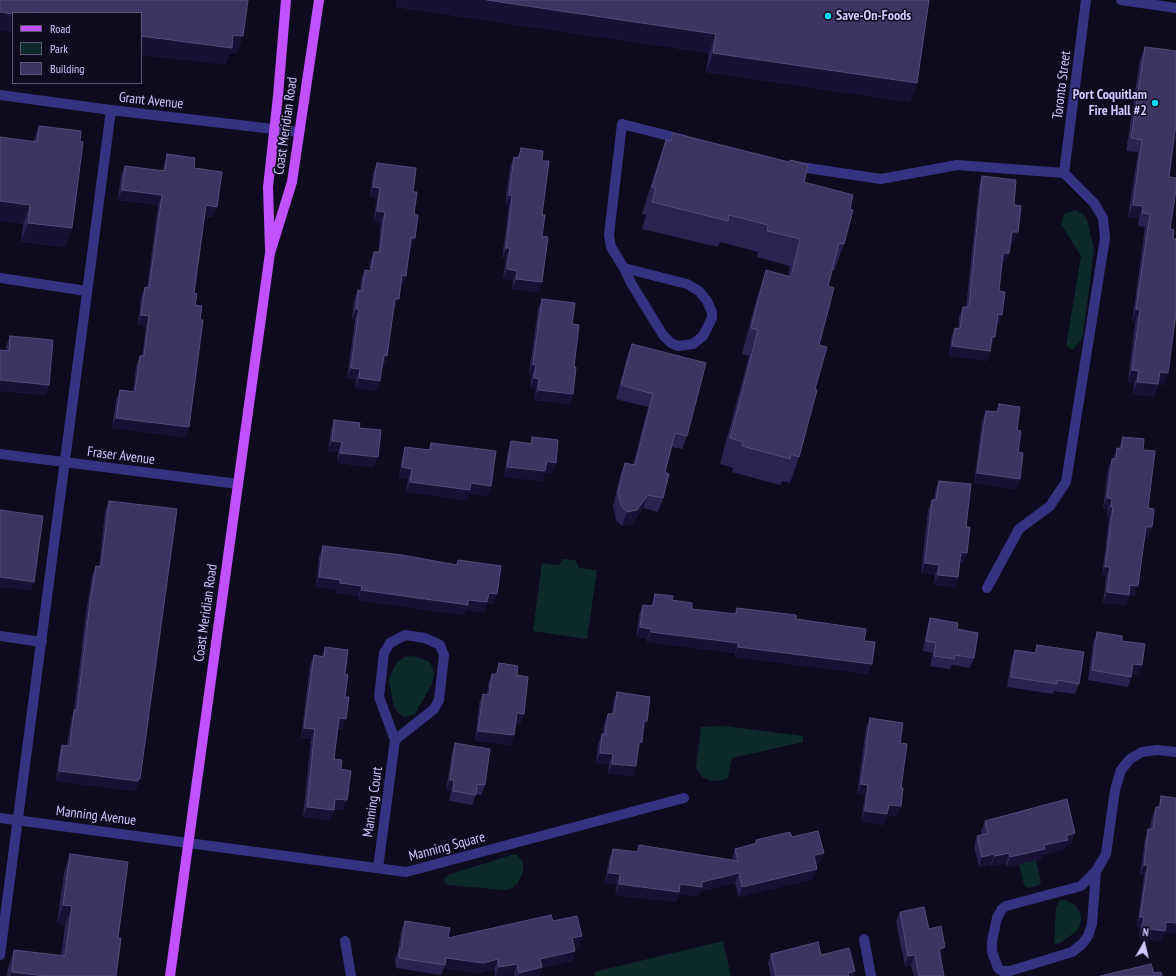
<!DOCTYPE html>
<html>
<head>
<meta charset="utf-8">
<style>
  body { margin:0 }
  #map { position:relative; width:1176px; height:976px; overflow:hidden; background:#0f0b1f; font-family:"PT Sans Narrow",sans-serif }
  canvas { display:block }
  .legend { position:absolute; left:12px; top:12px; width:130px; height:72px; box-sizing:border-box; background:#0f0b1f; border:1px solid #5c5779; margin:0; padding:5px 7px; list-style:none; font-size:12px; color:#d0c9ff }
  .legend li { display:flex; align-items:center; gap:8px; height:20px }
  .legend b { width:20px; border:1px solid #5c5779 }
  .north { position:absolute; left:1124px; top:924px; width:40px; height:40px; -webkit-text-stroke:3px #0f0b1f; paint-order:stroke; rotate:8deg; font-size:11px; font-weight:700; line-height:16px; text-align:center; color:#d0c9ff }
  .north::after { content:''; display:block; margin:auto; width:14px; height:18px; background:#d0c9ff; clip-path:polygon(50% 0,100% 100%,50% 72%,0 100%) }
</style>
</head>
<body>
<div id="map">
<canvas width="1176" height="976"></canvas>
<ul class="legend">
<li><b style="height:5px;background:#c150ff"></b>Road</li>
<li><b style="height:11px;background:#0d2a29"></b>Park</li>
<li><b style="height:11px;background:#3d3462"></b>Building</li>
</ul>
<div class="north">N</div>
</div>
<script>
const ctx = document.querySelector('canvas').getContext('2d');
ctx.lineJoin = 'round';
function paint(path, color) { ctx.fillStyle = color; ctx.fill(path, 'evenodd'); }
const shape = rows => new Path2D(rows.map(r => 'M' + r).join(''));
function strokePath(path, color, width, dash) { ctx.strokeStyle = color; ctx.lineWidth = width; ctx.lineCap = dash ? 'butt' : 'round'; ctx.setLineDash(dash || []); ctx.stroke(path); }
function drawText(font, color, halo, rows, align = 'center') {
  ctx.font = font + ' "PT Sans Narrow",sans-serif'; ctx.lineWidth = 3; ctx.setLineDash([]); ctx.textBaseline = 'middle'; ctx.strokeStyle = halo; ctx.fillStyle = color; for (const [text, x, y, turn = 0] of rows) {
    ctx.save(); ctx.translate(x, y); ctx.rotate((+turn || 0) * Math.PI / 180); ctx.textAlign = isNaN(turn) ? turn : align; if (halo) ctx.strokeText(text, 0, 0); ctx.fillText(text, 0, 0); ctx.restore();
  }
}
paint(shape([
  [1075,210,1083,214,1087,220,1094,249,1083,335,1080,342,1072,350,1066,346,1081,256,1061,224,1064,214],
  [563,559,575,560,579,568,597,570,587,639,533,631,542,563,559,565],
  [414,656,430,662,434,673,432,684,415,714,405,717,397,712,393,703,389,680,395,665,404,657],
  [723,726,803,736,803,742,732,758,728,778,723,780,711,781,702,777,696,768,701,727],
  [511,855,517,855,523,862,523,872,518,883,512,888,505,890,448,885,445,883,444,879,448,875],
  [1036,860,1041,883,1037,886,1028,888,1024,885,1019,864],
  [1060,900,1066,900,1076,906,1081,915,1081,922,1077,931,1060,943,1054,944,1056,908],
  [723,941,731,976,595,976,594,972]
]), '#0d2a29');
strokePath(shape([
  [1121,0,1176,8],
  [0,95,111,110,299,132],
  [794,166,881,179,957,165,1064,173,1094,203,1103,218,1105,238,1066,482,1050,506,1019,529,987,588],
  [1064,173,1086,0],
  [624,268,687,284,699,291,707,301,712,312,712,318,703,336,693,344,678,346,671,343,663,335,631,283,624,268,611,247,609,235,622,124,685,140],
  [0,278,87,291],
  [0,454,238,484],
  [0,636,42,642],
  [0,818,406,872,684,798],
  [378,868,395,740,434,709,439,700,444,655,440,645,425,638,405,635,390,643,384,653,379,697,395,740],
  [1096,871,1092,924,1088,936,1082,944,1072,952,1010,971,1002,971,998,968,992,952,992,941,997,918,1002,909,1006,906,1081,886,1096,871,1106,854,1115,790,1121,770,1130,759,1142,752,1157,750,1176,752],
  [864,939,871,976],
  [345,941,351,976],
  [0,955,111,110]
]), '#363282', 10);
strokePath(shape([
  [270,249,268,187,278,96,286,0],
  [170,976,270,253,292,182,319,0]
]), '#c150ff', 10);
paint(shape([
  [397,0,929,0,917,83,910,102,706,72,709,53,396,7],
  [1145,47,1176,143,1174,142,1169,177,1170,229,1173,238,1164,385,1158,385,1154,397,1133,394,1134,383,1128,382,1135,322,1132,322,1145,227,1138,226,1139,218,1128,217,1138,152,1126,151,1140,59],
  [39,126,65,247,21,242,23,224,0,221,0,137,33,142],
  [673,133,804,182,850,209,844,244,834,271,832,270,828,286,819,345,815,389,799,457,790,483,782,481,780,485,732,472,733,468,720,464,749,356,742,354,757,297,766,270,788,276,790,266,757,257,758,252,720,242,718,247,642,229,646,215,642,214,657,166,666,140,670,141],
  [521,148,542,161,542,282,538,292,512,289,513,281,503,279,506,258,502,258,509,206,505,205,510,167,514,157,517,158],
  [167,154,194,168,213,217,205,216,194,293,195,305,189,427,185,437,112,428,116,400,120,390,133,392,136,366,140,356,142,356,146,326,138,325,141,297,145,287,147,288,158,205,118,200,121,176,125,166,163,171,164,164],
  [377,163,413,192,414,214,412,248,410,248,403,286,401,286,395,309,394,309,387,356,384,366,382,365,376,391,355,388,356,379,347,378,355,319,352,319,354,300,358,290,360,290,361,280,365,270,369,271,370,262,374,252,378,252,381,222,373,222,377,198,370,197,373,173],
  [982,176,1014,205,1014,242,1010,242,1009,253,1005,263,1002,263,999,291,999,325,997,325,992,347,991,347,990,351,987,361,949,356,951,338,955,328,958,328,959,317,963,307,966,307,979,186],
  [542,299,572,324,574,367,573,394,569,404,534,400,536,389,530,388,532,375,529,374,538,309],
  [10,336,49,385,45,395,0,391,0,350,6,350,6,346],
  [632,344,687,436,682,449,672,447,665,472,663,498,658,512,643,508,632,524,622,526,616,520,613,506,620,476,625,463,633,465,648,407,616,399,627,357],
  [999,404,1017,430,1016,489,974,483,982,421,986,411,996,412],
  [334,420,359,428,374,467,337,463,338,452,328,451,331,430],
  [532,437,552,473,545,472,542,481,504,477,508,451,511,441,530,443],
  [1123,437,1143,450,1148,508,1148,538,1145,537,1135,596,1129,596,1126,605,1103,603,1106,577,1102,577,1109,517,1107,517,1108,509,1103,508,1108,469,1112,459,1113,459,1117,448,1119,448],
  [431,443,488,496,469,493,466,500,406,492,408,479,399,478,402,457,405,447,428,450],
  [939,481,966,527,967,553,964,563,960,562,958,577,955,587,934,585,935,575,921,573,928,510,932,500,934,500,935,491],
  [109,501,136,789,135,789,134,791,56,781,59,755,62,745,67,746,71,720,74,711,86,612,92,576,96,566,99,567,105,511],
  [323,546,456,565,458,560,497,594,493,604,487,603,484,612,466,610,464,615,358,600,358,596,336,593,337,590,316,587,319,556],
  [655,594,672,600,692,609,734,614,737,608,796,619,864,641,872,664,868,674,734,657,735,653,647,642,647,639,636,637,639,615,643,605,651,606],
  [930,618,957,629,974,658,970,668,952,665,950,669,930,666,933,653,923,651,927,628],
  [1097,632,1122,641,1142,665,1138,675,1132,674,1128,687,1088,680,1093,642],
  [1037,645,1079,684,1075,694,1054,691,1053,694,1007,687,1011,660,1015,650,1034,653],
  [325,647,345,674,345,697,342,729,338,729,334,759,341,769,343,810,334,809,330,820,303,817,311,739,301,738,310,665,314,655,322,656],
  [499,663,517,675,524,714,520,724,516,723,511,745,475,741,479,704,483,694,487,695,488,684,492,674,495,675],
  [617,692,647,721,644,731,643,731,633,776,608,774,609,764,596,763,598,744,602,734,603,734,604,724,608,714,612,714,613,702],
  [870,718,900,743,897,816,887,815,884,825,861,821,865,795,857,794,866,728],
  [455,743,485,785,481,795,476,794,472,805,449,801,451,791,446,790,452,753],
  [1161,796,1175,934,1164,932,1161,941,1139,938,1140,927,1137,927,1144,875,1140,875,1145,839,1148,829,1150,829,1152,817,1156,807,1158,807],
  [985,821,1072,843,1066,845,1064,850,1043,855,1041,859,1007,867,1006,863,991,866,991,864,979,867,974,846,977,836,982,835,981,831],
  [792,837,820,863,816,864,813,879,739,897,735,883,700,891,698,897,679,894,676,902,615,895,617,884,605,883,609,859,613,849,637,852,639,845,732,860,735,849,755,844,756,840],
  [70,854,118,938,116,976,7,976,8,968,14,950,61,956,65,925,57,923,64,873],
  [900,912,929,929,941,957,940,957,944,976,914,976,911,965,905,966,896,922],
  [405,921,448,938,553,921,579,946,574,947,572,961,542,968,539,976,514,976,514,974,503,976,495,976,494,969,479,973,444,968,441,975,396,968,395,959,398,952,401,931],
  [771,954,821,955,855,971,853,976,771,976,768,963]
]), '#2b224f');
paint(shape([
  [398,0,487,0,716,34,709,53,396,7],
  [0,12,13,14,13,32,0,31],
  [32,12,44,13,31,13],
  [233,35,243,36,237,54,230,53,225,65,141,55,141,36],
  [713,53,917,83,910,102,706,72],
  [1175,130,1176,130,1176,143,1171,142],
  [373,187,380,188,377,198,370,197],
  [122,190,162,195,158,205,118,200],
  [509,195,512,196,509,206,505,205],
  [0,201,30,205,23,224,0,221],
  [206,205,217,207,213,217,203,215],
  [1133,205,1143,206,1139,218,1128,217],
  [377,211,385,212,381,222,373,222],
  [28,223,72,228,65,247,21,242],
  [1012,232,1018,232,1014,242,1008,242],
  [411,238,415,238,412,248,408,248],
  [506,248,510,248,506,258,502,258],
  [1003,253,1009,253,1005,263,999,263],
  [507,269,517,271,513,281,503,279],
  [402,275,406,276,403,286,398,286],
  [516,279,542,282,538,292,512,289],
  [395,299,399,299,395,309,392,309],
  [356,309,359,309,355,319,352,319],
  [1136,309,1140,310,1135,322,1132,322],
  [998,314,1002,315,999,325,995,324],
  [141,315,149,316,146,326,138,325],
  [992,337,995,337,992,347,988,347],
  [952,346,990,351,987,361,949,356],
  [384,355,387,356,384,366,380,365],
  [533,364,536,365,532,375,529,374],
  [351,368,360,369,356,379,347,378],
  [1132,370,1139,371,1134,383,1128,382],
  [1160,372,1168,373,1164,385,1158,385,1154,397,1133,394,1137,382],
  [359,378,380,381,376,391,355,388],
  [534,378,539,379,536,389,530,388],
  [0,380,49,385,45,395,0,391],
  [538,390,573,394,569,404,534,400],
  [116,418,189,427,185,437,112,428],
  [332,441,342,442,338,452,328,451],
  [340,453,378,457,374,467,337,463],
  [547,461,556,463,552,473,545,472,542,481,504,477,507,467],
  [402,467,412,469,408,479,399,478],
  [977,473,1020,479,1016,489,974,483],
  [410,482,471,483,491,486,488,496,469,493,466,500,406,492],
  [648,495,643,508,632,524,622,526,627,512],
  [1107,498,1112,499,1108,509,1103,508],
  [1111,507,1113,507,1109,517,1107,517],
  [1146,527,1152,527,1148,538,1142,537],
  [961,552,967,553,964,563,958,562],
  [925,563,939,565,935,575,921,573],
  [1105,567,1110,567,1106,577,1102,577],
  [938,575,958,577,955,587,934,585],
  [0,577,34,582,31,591,0,587],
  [319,577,340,580,337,590,316,587],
  [340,583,362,586,358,596,336,593],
  [1130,585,1138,586,1135,596,1129,596,1126,605,1103,603,1107,592],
  [361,590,468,600,489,593,497,594,493,604,487,603,484,612,466,610,464,615,358,600],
  [640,627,651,629,647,639,636,637],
  [651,632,738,643,735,653,647,642],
  [738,647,872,664,868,674,734,657],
  [1133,664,1142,665,1138,675,1130,674],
  [517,713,524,714,520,724,513,723],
  [339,718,346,719,342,729,336,728],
  [644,721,647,721,644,731,641,731],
  [304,728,315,729,311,739,301,738],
  [478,731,514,735,511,745,475,741],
  [639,742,642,742,638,752],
  [600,753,613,754,609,764,596,763],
  [612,764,636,766,633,776,608,774],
  [59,771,138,778,140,779,136,789,135,789,134,791,56,781],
  [450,780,454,780,451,791,446,790],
  [861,784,868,785,865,795,857,794],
  [335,799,347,800,343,810,331,809],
  [889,805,901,806,897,816,887,815,884,825,861,821,865,811],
  [307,807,334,810,330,820,303,817],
  [1075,833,1072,843,1066,845,1064,850,1043,855,1041,859,1007,867,1010,857,1044,845,1066,836],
  [824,853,820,863,810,865,814,855],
  [1009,853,1006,863,991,866,995,856],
  [994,854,991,864,979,867,982,857],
  [1144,865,1148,865,1144,875,1140,875],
  [817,869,813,879,739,897,742,887],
  [609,873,620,874,617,884,605,883],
  [739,873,735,883,700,891,698,897,679,894,676,902,615,895,619,884,680,884,702,882],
  [63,905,72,906,65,925,57,923],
  [1140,917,1144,917,1140,927,1137,927],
  [1166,922,1176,923,1176,931,1175,934,1164,932,1161,941,1139,938,1142,928],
  [582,936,579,946,569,948,572,938],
  [945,947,941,957,935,959,939,949],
  [575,951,572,961,542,968,539,976,518,976,519,973,540,959],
  [915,955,911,965,905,966,908,956],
  [446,958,498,959,494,969,479,973,444,968],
  [517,964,514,974,503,976,496,976,499,967],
  [855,971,853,976,847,976,848,973],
  [12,972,45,976,10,976]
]), '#191134');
const building = shape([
  [0,0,248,0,243,36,233,35,232,48,141,36,141,13,44,13,32,12,31,13,13,13,13,14,0,12,0,0],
  [487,0,929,0,917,83,713,53,716,34,487,0],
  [1145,47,1176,51,1176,130,1175,130,1169,177,1176,178,1176,190,1170,229,1174,230,1173,238,1176,239,1176,313,1168,373,1160,372,1158,384,1137,382,1139,371,1132,370,1140,310,1136,309,1150,214,1142,213,1143,206,1133,205,1142,140,1131,138,1145,47],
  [39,126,81,131,80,141,83,142,72,228,28,223,30,205,0,201,0,137,37,142,39,126],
  [673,133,789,162,790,160,808,165,804,182,853,195,850,209,853,210,844,244,839,243,828,286,834,288,819,345,827,347,815,389,817,390,799,457,791,454,790,459,742,446,743,442,730,438,758,330,751,328,766,270,791,277,800,239,767,231,768,225,729,215,728,221,652,202,656,188,652,187,666,140,671,141,673,133],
  [521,148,543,151,542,161,549,161,542,215,545,215,542,236,548,237,542,282,516,279,517,271,507,269,510,248,506,248,512,196,509,195,514,157,519,158,521,148],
  [167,154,195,158,194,168,222,172,217,207,206,205,194,293,197,294,195,305,202,306,200,320,203,320,189,427,116,418,120,390,135,392,140,356,144,356,149,316,141,315,145,287,149,288,162,195,122,190,125,166,165,171,167,154],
  [377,163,416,168,413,192,417,192,414,214,418,215,415,238,411,238,406,276,402,275,399,299,395,299,387,356,384,355,380,381,359,378,360,369,351,368,359,309,356,309,358,290,362,291,365,270,371,271,374,252,380,252,385,212,377,211,380,188,373,187,377,163],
  [982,176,1016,180,1014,205,1021,206,1018,232,1012,232,1009,253,1003,253,999,291,1005,292,1002,315,998,314,995,337,992,337,990,351,952,346,955,328,960,329,963,307,969,307,982,176],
  [542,299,575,303,572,324,579,325,574,367,576,367,573,394,538,390,539,379,534,378,536,365,533,364,542,299],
  [10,336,53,340,49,385,0,380,0,350,9,351,10,336],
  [632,344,706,363,687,436,675,433,665,472,669,474,663,498,648,495,637,510,627,512,621,506,618,492,625,463,635,465,653,394,621,385,632,344],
  [999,404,1020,407,1017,430,1021,431,1018,452,1023,453,1020,479,977,473,986,411,998,412,999,404],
  [334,420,360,423,359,428,381,430,378,457,340,453,342,442,332,441,334,420],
  [532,437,558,440,556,463,547,461,545,471,507,467,511,441,532,444,532,437],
  [1123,437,1144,439,1143,450,1155,451,1148,508,1154,509,1152,527,1146,527,1138,586,1130,585,1129,595,1107,592,1110,567,1105,567,1113,507,1111,507,1112,499,1107,498,1112,459,1116,459,1117,448,1121,449,1123,437],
  [431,443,496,451,491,486,471,483,470,490,410,482,412,469,402,467,405,447,430,450,431,443],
  [939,481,971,484,966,527,970,527,967,553,961,552,958,577,938,575,939,565,925,563,932,500,936,500,939,481],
  [109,501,177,509,140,779,138,778,138,781,59,771,62,745,70,746,74,710,77,710,90,602,96,566,101,567,109,501],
  [0,510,43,516,34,582,0,577,0,510],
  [323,546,402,555,457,565,458,560,501,566,497,594,489,593,487,602,468,600,468,605,361,590,362,586,340,583,340,580,319,577,323,546],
  [655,594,673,596,672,600,692,603,692,609,736,614,737,608,796,615,796,619,866,629,864,641,875,642,872,664,738,647,738,643,651,632,651,629,640,627,643,605,653,606,655,594],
  [930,618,958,623,957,629,978,633,974,658,955,655,954,659,934,656,936,643,926,641,930,618],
  [1097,632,1122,636,1122,641,1145,644,1142,665,1133,664,1131,677,1092,670,1097,632],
  [1037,645,1084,652,1079,684,1057,680,1057,684,1011,677,1015,650,1036,653,1037,645],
  [325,647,348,650,345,674,348,675,345,697,349,697,346,719,339,718,334,759,342,760,341,769,351,771,347,800,335,799,334,810,307,807,315,729,304,728,314,655,324,657,325,647],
  [499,663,518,666,517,675,528,677,524,714,517,713,514,735,478,731,483,694,489,695,492,674,497,675,499,663],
  [617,692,650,697,647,721,644,721,642,742,639,742,636,766,612,764,613,754,600,753,602,734,605,734,608,714,614,714,617,692],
  [870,718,903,723,900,743,907,744,901,788,903,788,901,806,889,805,887,814,865,811,868,785,861,784,870,718],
  [455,743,490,749,485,785,477,784,476,795,453,791,454,780,450,780,455,743],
  [1161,796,1176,798,1176,923,1166,922,1165,931,1142,928,1144,917,1140,917,1148,865,1144,865,1148,829,1153,829,1156,807,1160,807,1161,796],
  [1067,799,1075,833,1066,836,1068,840,1044,845,1045,849,1010,857,1009,853,995,856,994,854,982,857,977,836,988,833,985,821,1067,799],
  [818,831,824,853,814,855,817,869,742,887,739,873,702,882,702,887,680,884,679,892,619,884,620,874,609,873,613,849,638,852,639,845,738,861,735,849,757,843,756,840,790,832,792,837,818,831],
  [70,854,128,862,118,938,121,938,116,976,45,976,12,972,14,950,65,956,72,906,63,905,70,854],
  [924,907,929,929,941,926,945,947,939,949,944,976,919,976,915,955,908,956,900,912,924,907],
  [551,915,553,921,577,916,582,936,572,938,575,951,540,959,542,967,519,973,517,964,499,967,498,959,483,963,446,958,445,965,399,958,399,949,401,949,405,921,450,928,448,938,551,915],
  [818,942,821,955,849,948,855,971,848,973,849,976,776,976,771,954,818,942],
  [1151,964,1154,973,1161,972,1162,976,1100,976,1151,964]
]);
paint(building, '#3d3462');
strokePath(building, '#544b7b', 1);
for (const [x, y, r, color] of [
  [828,16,4,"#00d7f4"],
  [1155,103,4,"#00d7f4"]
]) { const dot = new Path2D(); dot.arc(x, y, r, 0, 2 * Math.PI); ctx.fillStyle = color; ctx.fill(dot); strokePath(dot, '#0f0b1f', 1.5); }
drawText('bold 14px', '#d0c9ff', '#0f0b1f', [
  ["Save-On-Foods",836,16],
  ["Port Coquitlam",1147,95,"right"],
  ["Fire Hall #2",1147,111,"right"]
], 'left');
drawText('14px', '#d0c9ff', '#0f0b1f', [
  ["Toronto Street",1062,85,-83],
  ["Grant Avenue",151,101,6],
  ["Coast Meridian Road",286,126,-82],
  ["Fraser Avenue",121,456,7],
  ["Coast Meridian Road",206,613,-82],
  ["Manning Court",373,802,-82],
  ["Manning Avenue",96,816,7],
  ["Manning Square",447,847,-15]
]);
</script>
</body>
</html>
